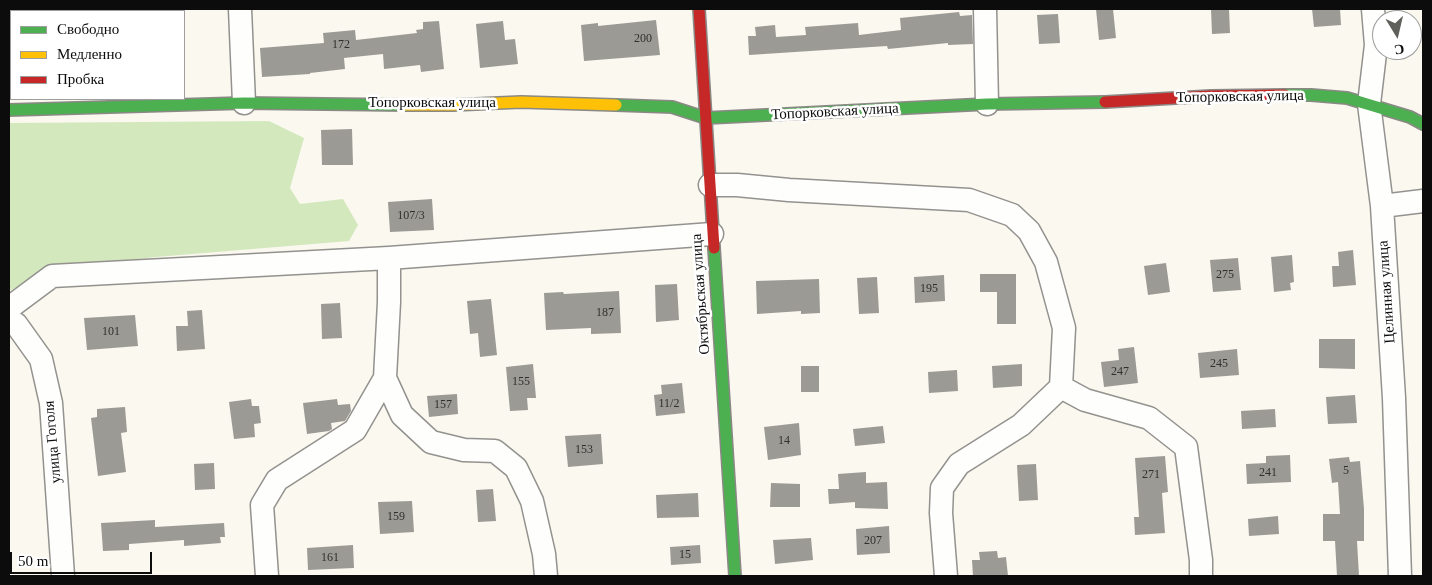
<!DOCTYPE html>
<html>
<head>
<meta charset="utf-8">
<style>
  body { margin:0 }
  #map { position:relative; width:1432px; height:585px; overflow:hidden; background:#faf8ef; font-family:Georgia,serif }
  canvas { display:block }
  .frame { position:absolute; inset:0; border:10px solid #0c0c0c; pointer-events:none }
  .legend { position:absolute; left:10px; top:10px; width:175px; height:90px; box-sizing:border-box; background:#fff; border:1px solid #9e9e9e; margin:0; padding:6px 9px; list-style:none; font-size:15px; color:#0c0c0c }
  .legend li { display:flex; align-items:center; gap:10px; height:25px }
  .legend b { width:25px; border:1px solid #9e9e9e }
  .north { position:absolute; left:1372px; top:10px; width:50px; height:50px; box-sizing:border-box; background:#fff; border:1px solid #9e9e9e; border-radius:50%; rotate:171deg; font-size:14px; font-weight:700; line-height:20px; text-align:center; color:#0c0c0c }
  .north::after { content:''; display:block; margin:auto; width:18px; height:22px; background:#5f5f5b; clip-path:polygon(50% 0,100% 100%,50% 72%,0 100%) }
  .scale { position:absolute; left:10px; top:552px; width:142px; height:22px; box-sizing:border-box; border:2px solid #0c0c0c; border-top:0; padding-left:6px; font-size:15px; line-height:18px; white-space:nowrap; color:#0c0c0c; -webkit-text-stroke:4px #fff; paint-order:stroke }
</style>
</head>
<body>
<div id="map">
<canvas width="1432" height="585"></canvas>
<div class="frame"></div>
<ul class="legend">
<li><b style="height:6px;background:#4caf50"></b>Свободно</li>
<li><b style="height:6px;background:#ffc107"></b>Медленно</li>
<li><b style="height:6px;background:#c62828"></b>Пробка</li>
</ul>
<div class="north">С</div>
<div class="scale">50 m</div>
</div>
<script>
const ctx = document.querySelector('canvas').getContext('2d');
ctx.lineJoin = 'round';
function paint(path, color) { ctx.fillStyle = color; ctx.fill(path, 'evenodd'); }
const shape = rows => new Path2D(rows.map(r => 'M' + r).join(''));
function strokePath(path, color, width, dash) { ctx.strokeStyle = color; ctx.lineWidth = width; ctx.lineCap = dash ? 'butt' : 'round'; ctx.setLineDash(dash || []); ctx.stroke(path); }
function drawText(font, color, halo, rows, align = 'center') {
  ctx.font = font + ' Georgia,serif'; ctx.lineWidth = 5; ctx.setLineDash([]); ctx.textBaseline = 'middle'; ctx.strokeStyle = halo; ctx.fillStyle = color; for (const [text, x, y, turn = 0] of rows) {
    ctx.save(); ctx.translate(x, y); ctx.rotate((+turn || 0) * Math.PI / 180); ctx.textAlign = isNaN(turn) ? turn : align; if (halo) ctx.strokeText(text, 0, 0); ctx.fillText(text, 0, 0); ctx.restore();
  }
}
paint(shape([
  [269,121,304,138,290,188,300,204,343,199,358,225,349,241,156,257,52,268,9,291,9,123]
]), '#d4e8bd');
paint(shape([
  [1096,9,1113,9,1116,38,1099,40],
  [1211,9,1229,9,1230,33,1212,34],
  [1312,9,1340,9,1341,25,1314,27],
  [959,12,960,16,972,15,973,44,948,45,948,43,888,49,887,46,749,55,748,36,756,36,755,27,775,25,776,37,806,35,805,27,858,23,859,35,901,30,900,18],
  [1058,14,1060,43,1039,44,1037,15],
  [656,20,660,55,584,61,581,25,598,23,598,26],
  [439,21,444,69,421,72,420,65,384,69,383,54,344,58,345,69,310,73,310,74,262,77,260,48,324,43,323,33,355,30,356,40,417,33,416,30,423,29,423,22],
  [503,21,505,40,515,39,518,64,480,68,476,24],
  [352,129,353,165,322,165,321,130],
  [432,199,434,230,390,232,388,202],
  [1353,250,1356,285,1333,287,1332,266,1339,266,1338,252],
  [1292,255,1294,282,1290,283,1291,290,1274,292,1271,257],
  [1238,258,1241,290,1213,292,1210,260],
  [1166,263,1170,292,1148,295,1144,266],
  [980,274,1016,274,1016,324,997,324,997,292,980,292],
  [944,275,945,301,915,303,914,277],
  [877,277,879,313,859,314,857,278],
  [819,279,820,313,801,314,801,311,757,314,756,281],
  [677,284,679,320,656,322,655,285],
  [619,291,621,333,591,334,591,328,546,330,544,293,563,292,564,294],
  [491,299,497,355,480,357,478,333,470,334,467,301],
  [340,303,342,338,322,339,321,304],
  [202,310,205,349,177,351,176,326,188,326,187,311],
  [135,315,138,346,87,350,84,318],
  [1319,339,1355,339,1355,369,1319,368],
  [1134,347,1138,383,1104,387,1101,362,1119,360,1118,349],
  [1237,349,1239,375,1200,378,1198,353],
  [533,364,536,398,527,398,528,410,510,411,506,367],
  [1022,364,1022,386,993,388,992,366],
  [801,366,819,366,819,392,801,392],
  [957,370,958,391,929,393,928,372],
  [682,383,685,413,656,416,654,395,662,394,661,385],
  [457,394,458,414,429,417,427,396],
  [1355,395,1357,423,1328,424,1326,397],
  [251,399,252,406,259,406,261,423,254,424,255,437,234,439,229,402],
  [337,399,338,405,350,404,351,411,345,421,331,423,332,429,329,431,307,434,303,403],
  [125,407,127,432,121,433,126,472,98,476,91,418,97,417,97,409],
  [1275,409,1276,427,1242,429,1241,411],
  [799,423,801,455,768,460,764,427],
  [883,426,885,443,855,446,853,429],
  [601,434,603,464,568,467,565,436],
  [1290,455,1291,482,1247,484,1246,464,1266,463,1266,456],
  [1165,456,1168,492,1162,493,1165,533,1135,535,1134,517,1139,517,1135,458],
  [1349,457,1350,462,1360,461,1364,509,1364,541,1357,541,1359,576,1337,576,1335,541,1323,541,1323,514,1340,514,1338,482,1332,483,1329,459],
  [214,463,215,489,195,490,194,464],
  [1036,464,1038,500,1019,501,1017,465],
  [866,472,866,483,887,482,888,509,855,508,855,502,829,504,828,489,839,489,838,474],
  [771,483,800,484,800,507,770,507],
  [493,489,496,521,478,522,476,490],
  [698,493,699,517,657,518,656,495],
  [412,501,414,532,380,534,378,502],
  [1278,516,1279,534,1249,536,1248,519],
  [155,520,155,527,224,523,225,537,220,537,221,543,184,546,184,540,129,544,129,550,103,551,101,523],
  [889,526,890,553,857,555,856,529],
  [811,538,813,560,775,564,773,540],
  [353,545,354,568,308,570,307,548],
  [700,545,701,563,671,565,670,547],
  [997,551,998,558,1006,557,1008,576,973,576,972,560,980,560,979,552]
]), '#9c9a95');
const street = shape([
  [66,9,67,11],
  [240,9,244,103],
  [985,9,987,104],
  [1373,9,1376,45,1369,104,1382,206,1394,398,1400,576],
  [710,185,737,185,789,190,969,200,1012,215,1029,231,1046,262,1064,328,1061,387,1021,425,959,464,942,488,941,513,946,576],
  [1382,206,1423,201],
  [389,258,389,302,385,378,402,415,431,442,464,450,495,451,516,468,532,501,544,554,546,576],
  [9,308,52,276,389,258,712,234],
  [9,320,16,324,41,359,51,403,63,576],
  [1061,387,1085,400,1149,418,1186,447,1201,560,1201,576],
  [267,576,262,505,277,480,355,430,385,378]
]);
const fast = shape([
  [1285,95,1311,95,1347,98,1410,117,1423,124],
  [616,105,672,107,706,118,987,104,1105,102],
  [9,110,244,103,406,105],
  [714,248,735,576]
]);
const slow = shape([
  [406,105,453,105,521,102,616,105]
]);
const jam = shape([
  [699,9,714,248],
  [1105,102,1211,96,1285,95]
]);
strokePath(street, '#93928e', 25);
strokePath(fast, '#8a8985', 14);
strokePath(slow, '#8a8985', 14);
strokePath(jam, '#8a8985', 14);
strokePath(street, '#fefefd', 22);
strokePath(fast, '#4caf50', 11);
strokePath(slow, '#ffc107', 11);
strokePath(jam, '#c62828', 11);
drawText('12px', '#30302e', null, [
  ["200",643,39],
  ["172",341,45],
  ["107/3",411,216],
  ["275",1225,275],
  ["195",929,289],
  ["187",605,313],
  ["101",111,332],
  ["245",1219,364],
  ["247",1120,372],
  ["155",521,382],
  ["11/2",669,404],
  ["157",443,405],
  ["14",784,441],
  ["153",584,450],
  ["5",1346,471],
  ["241",1268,473],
  ["271",1151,475],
  ["159",396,517],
  ["207",873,541],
  ["15",685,555],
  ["161",330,558]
]);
drawText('15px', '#0c0c0c', '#fff', [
  ["Топорковская улица",1240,97,-1],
  ["Топорковская улица",432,103],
  ["Топорковская улица",835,112,-3],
  ["Целинная улица",1387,292,-94],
  ["Октябрьская улица",701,294,-94],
  ["улица Гоголя",53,442,-95]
]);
</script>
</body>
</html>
